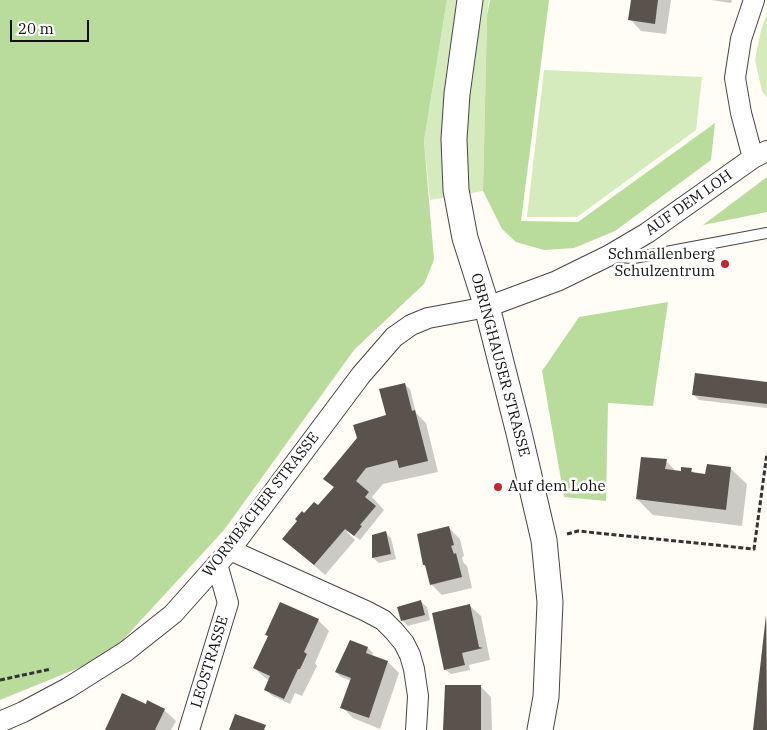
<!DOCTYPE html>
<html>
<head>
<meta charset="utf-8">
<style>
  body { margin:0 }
  #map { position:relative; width:767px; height:730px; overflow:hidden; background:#fffdf5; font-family:"IBM Plex Serif",serif }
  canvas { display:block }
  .scale { position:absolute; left:10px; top:20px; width:79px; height:22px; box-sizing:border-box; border:2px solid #111; border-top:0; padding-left:6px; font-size:15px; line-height:18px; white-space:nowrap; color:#111; -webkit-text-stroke:4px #fff; paint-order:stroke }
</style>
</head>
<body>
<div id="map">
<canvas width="767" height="730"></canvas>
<div class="scale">20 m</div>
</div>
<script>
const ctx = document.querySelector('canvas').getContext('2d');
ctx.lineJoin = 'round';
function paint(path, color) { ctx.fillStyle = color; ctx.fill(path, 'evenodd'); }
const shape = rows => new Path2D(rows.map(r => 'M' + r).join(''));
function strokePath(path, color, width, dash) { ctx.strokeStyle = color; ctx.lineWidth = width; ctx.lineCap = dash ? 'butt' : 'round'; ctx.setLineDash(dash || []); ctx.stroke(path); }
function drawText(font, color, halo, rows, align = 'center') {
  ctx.font = font + ' "IBM Plex Serif",serif'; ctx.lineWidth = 5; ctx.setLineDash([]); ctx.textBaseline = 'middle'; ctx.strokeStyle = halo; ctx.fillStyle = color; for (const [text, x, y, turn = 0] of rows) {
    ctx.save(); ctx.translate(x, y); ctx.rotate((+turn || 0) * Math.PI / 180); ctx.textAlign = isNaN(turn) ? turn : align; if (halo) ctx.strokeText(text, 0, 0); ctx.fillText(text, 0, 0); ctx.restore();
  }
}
paint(shape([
  [447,0,489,0,487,15,483,191,430,200,424,141],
  [767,13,767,98,762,91,755,60,761,30],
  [544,70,702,77,696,130,577,217,527,217]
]), '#d5ebbd');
paint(shape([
  [0,0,447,0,424,141,434,260,424,284,354,350,224,530,108,656,0,700],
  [490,0,549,0,521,221,578,222,715,123,711,160,615,231,574,248,544,250,516,242,502,229,483,191,487,15],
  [767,177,767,212,703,225],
  [668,302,653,406,608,403,606,501,564,497,542,371,579,317]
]), '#b9dc9c');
paint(shape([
  [632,0,671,0,666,34,641,31,630,19],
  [711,0,732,0,731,3],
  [767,383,767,408,699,400,693,394],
  [404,384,410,389,416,413,426,423,438,472,383,484,372,497,384,510,360,540,348,531,347,532,355,540,325,575,284,539,304,515,323,511,334,488,325,479,388,416],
  [666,461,677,472,691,470,696,474,707,475,730,468,747,484,742,526,653,515,637,499],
  [449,528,460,539,464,556,462,557,463,562,467,566,472,588,442,595,431,584,427,568,424,565],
  [386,533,391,538,396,559,379,563,373,558,374,536],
  [421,602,427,607,430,620,408,626,402,620],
  [469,605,481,616,490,660,469,665,470,670,451,674,445,669],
  [767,616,767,730,754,730],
  [318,620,329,631,315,663,317,666,302,696,295,693,290,704,271,695,265,689,269,681,254,668,269,637,267,635],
  [368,648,373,653,372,656,388,662,399,673,380,729,353,718,342,707,351,681,341,677,336,672],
  [480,686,491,697,492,730,445,730],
  [146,706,164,710,176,721,171,730,107,730]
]), '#0003');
paint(shape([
  [631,0,658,0,655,24,628,20],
  [695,373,767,382,767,404,692,395],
  [405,383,412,411,415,410,428,461,399,468,397,460,366,468,356,481,369,492,365,497,376,506,360,525,362,526,354,536,345,529,314,565,282,539,297,521,295,519,302,511,304,513,314,502,318,505,334,487,323,479,357,438,353,425,386,415,379,389],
  [641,457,667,459,665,469,681,471,681,467,692,468,691,472,705,474,707,464,731,467,726,510,636,499],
  [449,526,454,545,451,546,454,554,456,553,462,577,430,585,425,565,423,565,417,534],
  [386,531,391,554,372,558,372,535],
  [421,600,425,615,401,621,397,607],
  [280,602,319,619,304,652,307,654,300,669,298,669,284,699,264,690,270,676,253,668,268,636,265,635],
  [470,604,479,647,483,648,462,653,465,665,444,670,432,613],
  [766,615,767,730,753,730,765,624],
  [350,640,368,647,366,653,388,661,369,718,340,708,351,678,335,672],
  [445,685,481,685,481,730,443,730],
  [122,693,146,704,147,700,165,709,155,730,105,730],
  [235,714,266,725,264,730,229,730]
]), '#5a524d');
const service = shape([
  [614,257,634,258,767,233]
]);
const minor = shape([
  [753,158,741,113,735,78,741,39,754,0],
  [230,550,366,611,383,620,394,631,404,643,410,655,414,669,418,696,416,730],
  [0,722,23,712,68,688,125,652,173,614,230,550,361,375,394,337,411,325,428,318,487,307,557,281,608,256,647,233,753,158,767,151],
  [189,730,228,603,217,564]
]);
const tertiary = shape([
  [470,0,457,94,454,139,456,190,465,238,487,307,519,433,544,540,550,602,546,697,540,730]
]);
strokePath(service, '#444', 12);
strokePath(minor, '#444', 22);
strokePath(tertiary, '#444', 27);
strokePath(shape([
  [567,534,578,531,754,549,767,453],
  [0,680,51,669]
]), '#333', 3, [5, 2.5]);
strokePath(service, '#fff', 10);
strokePath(minor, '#fff', 20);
strokePath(tertiary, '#fff', 25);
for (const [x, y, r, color] of [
  [725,264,5,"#c4262e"],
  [498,487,5,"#c4262e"]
]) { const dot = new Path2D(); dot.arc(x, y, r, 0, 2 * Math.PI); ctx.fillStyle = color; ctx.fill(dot); strokePath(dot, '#fff', 2); }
drawText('15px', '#111', '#fff', [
  ["AUF DEM LOH",689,203,-35],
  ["OBRINGHAUSER STRASSE",500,365,75],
  ["WORMBACHER STRASSE",261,505,-52],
  ["LEOSTRASSE",210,662,-73]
]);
drawText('15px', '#111', '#fff', [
  ["Schmallenberg",715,255],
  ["Schulzentrum",715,272],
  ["Auf dem Lohe",508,487,"left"]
], 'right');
</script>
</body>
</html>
